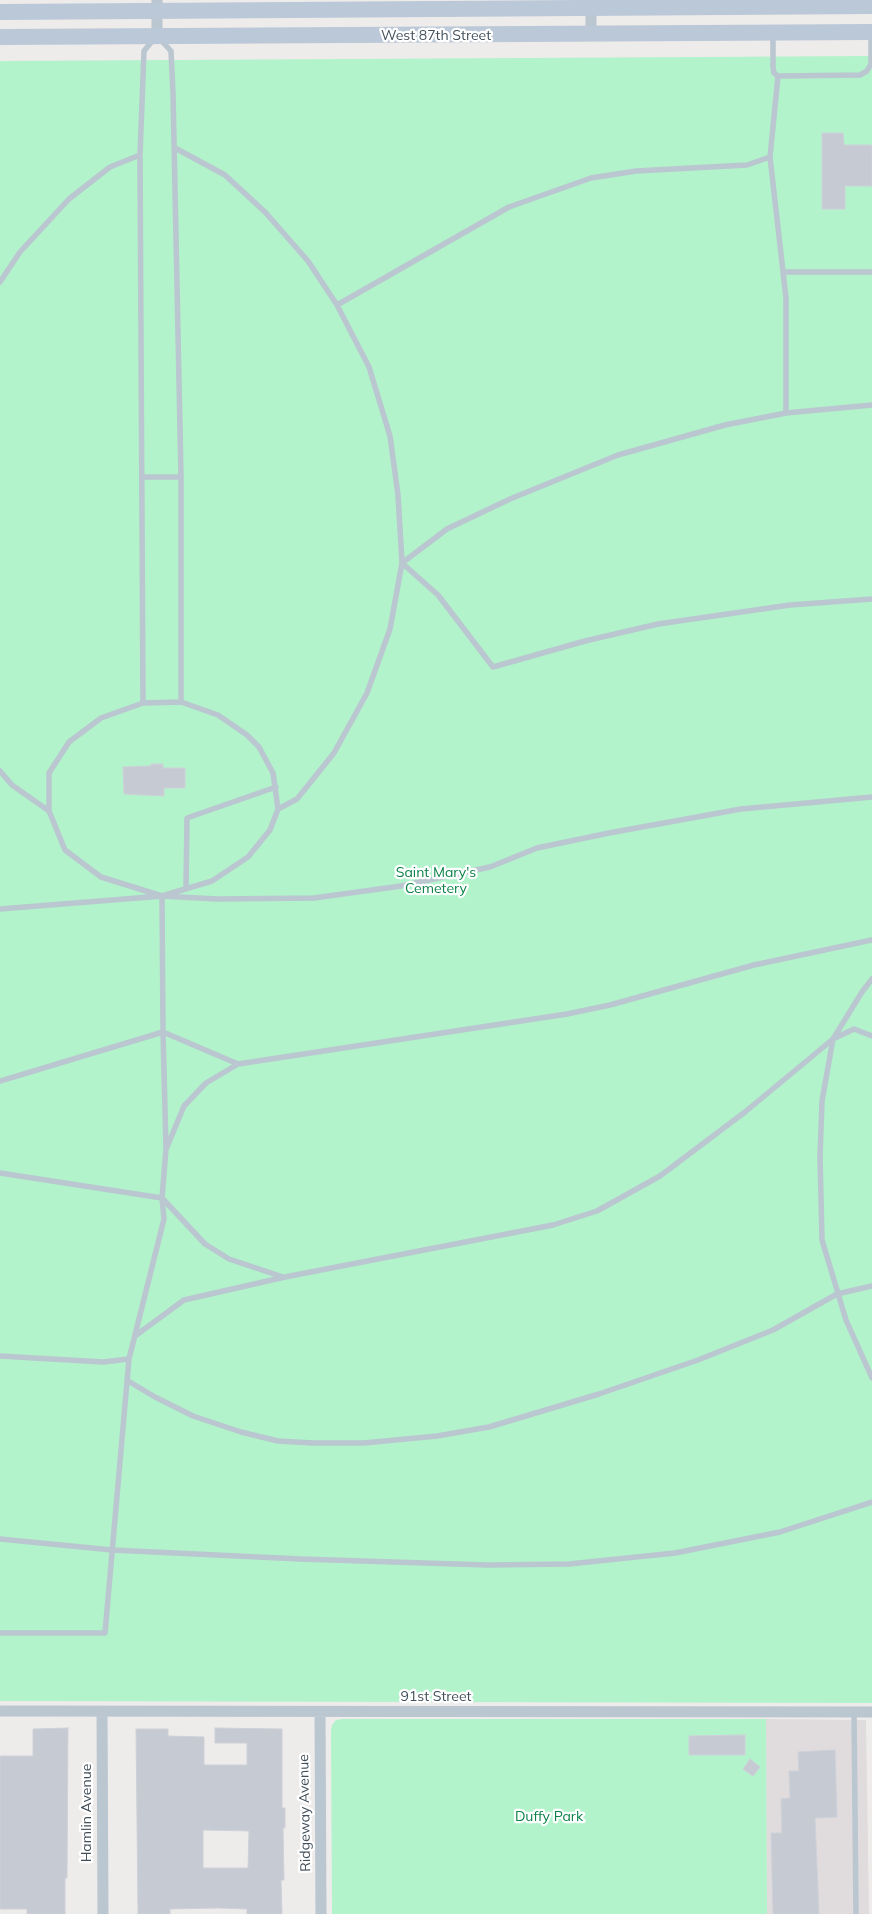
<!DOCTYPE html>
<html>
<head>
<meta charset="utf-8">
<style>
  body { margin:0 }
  canvas { display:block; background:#eeebeb }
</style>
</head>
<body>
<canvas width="872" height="1914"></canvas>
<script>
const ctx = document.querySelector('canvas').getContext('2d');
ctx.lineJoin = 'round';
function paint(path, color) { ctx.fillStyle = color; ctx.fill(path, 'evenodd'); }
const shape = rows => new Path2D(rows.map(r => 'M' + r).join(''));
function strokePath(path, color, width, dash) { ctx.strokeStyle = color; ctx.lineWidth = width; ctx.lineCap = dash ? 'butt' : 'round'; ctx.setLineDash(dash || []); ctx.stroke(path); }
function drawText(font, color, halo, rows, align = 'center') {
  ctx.font = font + ' Mulish,sans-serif'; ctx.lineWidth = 4.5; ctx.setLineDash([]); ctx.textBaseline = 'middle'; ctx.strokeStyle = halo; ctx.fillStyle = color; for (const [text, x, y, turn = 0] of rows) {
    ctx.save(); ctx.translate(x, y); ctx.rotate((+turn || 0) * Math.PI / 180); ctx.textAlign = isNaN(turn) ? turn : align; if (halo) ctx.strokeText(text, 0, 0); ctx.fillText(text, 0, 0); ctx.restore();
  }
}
paint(shape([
  [766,1719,866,1720,869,1914,767,1914]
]), '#e0dbdc');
paint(shape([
  [872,56,872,1703,0,1701,0,61],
  [342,1719,766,1719,767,1914,332,1914,331,1731,332,1725,336,1720]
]), '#b2f3cb');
const building = shape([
  [822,133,843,133,844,145,872,145,872,186,845,186,845,209,822,209,822,133],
  [151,764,163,764,163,768,185,768,185,788,164,788,164,796,124,794,123,767,151,766,151,764],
  [68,1728,67,1878,65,1878,65,1914,27,1914,27,1909,0,1909,0,1756,33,1756,33,1729,68,1728],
  [215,1728,282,1729,282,1808,285,1808,285,1828,283,1828,284,1880,281,1880,282,1914,247,1914,247,1909,218,1908,170,1909,170,1914,138,1914,136,1729,168,1729,168,1736,204,1737,204,1765,247,1765,247,1743,215,1743,215,1728],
  [203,1830,249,1831,248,1868,203,1868,203,1830],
  [745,1735,745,1755,689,1755,689,1736,745,1735],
  [835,1750,837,1817,815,1818,819,1914,773,1914,771,1833,782,1833,781,1799,790,1798,789,1771,799,1771,798,1752,835,1750],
  [750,1759,760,1767,753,1776,743,1769,750,1759]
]);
paint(building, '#c6cad2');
strokePath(building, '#ced1d8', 1);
strokePath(shape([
  [773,35,773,67,774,73,778,76,860,75,867,71,871,64,871,34],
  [160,39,171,51,173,93,181,477,181,702],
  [175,148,225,175,265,212,308,261,337,305,369,367,390,436,398,495,402,563,390,629,367,693,334,753,297,799,278,809],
  [770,157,786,298,786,413],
  [783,272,872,272],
  [0,282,20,252,69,199,110,167,140,155],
  [337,305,509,207,591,178,636,171,747,165,770,157,778,76],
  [872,405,786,413,725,425,618,455,510,499,447,529,402,563,438,595,493,667,585,641,658,624,790,605,872,599],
  [143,477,181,477],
  [181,702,218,715,247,735,259,747,273,773,278,809,270,830,248,857,212,881,162,896,101,877,65,850,49,811,49,773,69,742,101,718,143,703,181,702],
  [143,703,140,155,144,51,153,40],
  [0,771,12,785,49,811],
  [186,888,187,818,276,787],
  [0,909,162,896,217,899,314,898,401,886,490,867,537,848,609,833,741,809,872,797],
  [872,979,862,992,833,1039,822,1101,820,1157,822,1240,846,1320,872,1378],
  [0,1081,163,1032,238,1064,567,1014,610,1005,754,965,872,940],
  [167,1147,184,1106,206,1083,238,1064],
  [0,1173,162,1198,205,1244,229,1259,283,1277],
  [135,1336,184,1300,285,1277,553,1225,597,1211,660,1176,745,1112,833,1039,854,1029,872,1036],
  [0,1356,103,1362,129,1359],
  [128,1381,155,1397,193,1416,241,1432,278,1441,313,1443,364,1443,437,1436,489,1427,599,1394,698,1360,773,1330,837,1294,872,1286],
  [0,1539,112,1550,300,1559,487,1565,569,1564,675,1553,780,1532,872,1502],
  [0,1633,105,1633,129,1359,164,1219,162,1198,166,1149,163,1032,162,896],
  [854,1712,856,1914]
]), '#bac6d0', 5.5);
strokePath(shape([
  [157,0,157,36],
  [591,2,591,34],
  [0,1711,872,1712],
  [102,1711,103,1914],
  [320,1712,321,1914]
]), '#bac6d0', 11);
strokePath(shape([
  [0,12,872,6],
  [0,37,872,32]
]), '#bbc8d7', 16);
drawText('14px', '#424f5a', '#fff', [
  ["West 87th Street",436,36],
  ["91st Street",436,1697],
  ["Hamlin Avenue",87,1813,-90],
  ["Ridgeway Avenue",305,1813,-91]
]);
drawText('14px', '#0c8248', '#fff', [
  ["Saint Mary's",436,873],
  ["Cemetery",436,889],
  ["Duffy Park",549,1817]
]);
</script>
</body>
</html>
